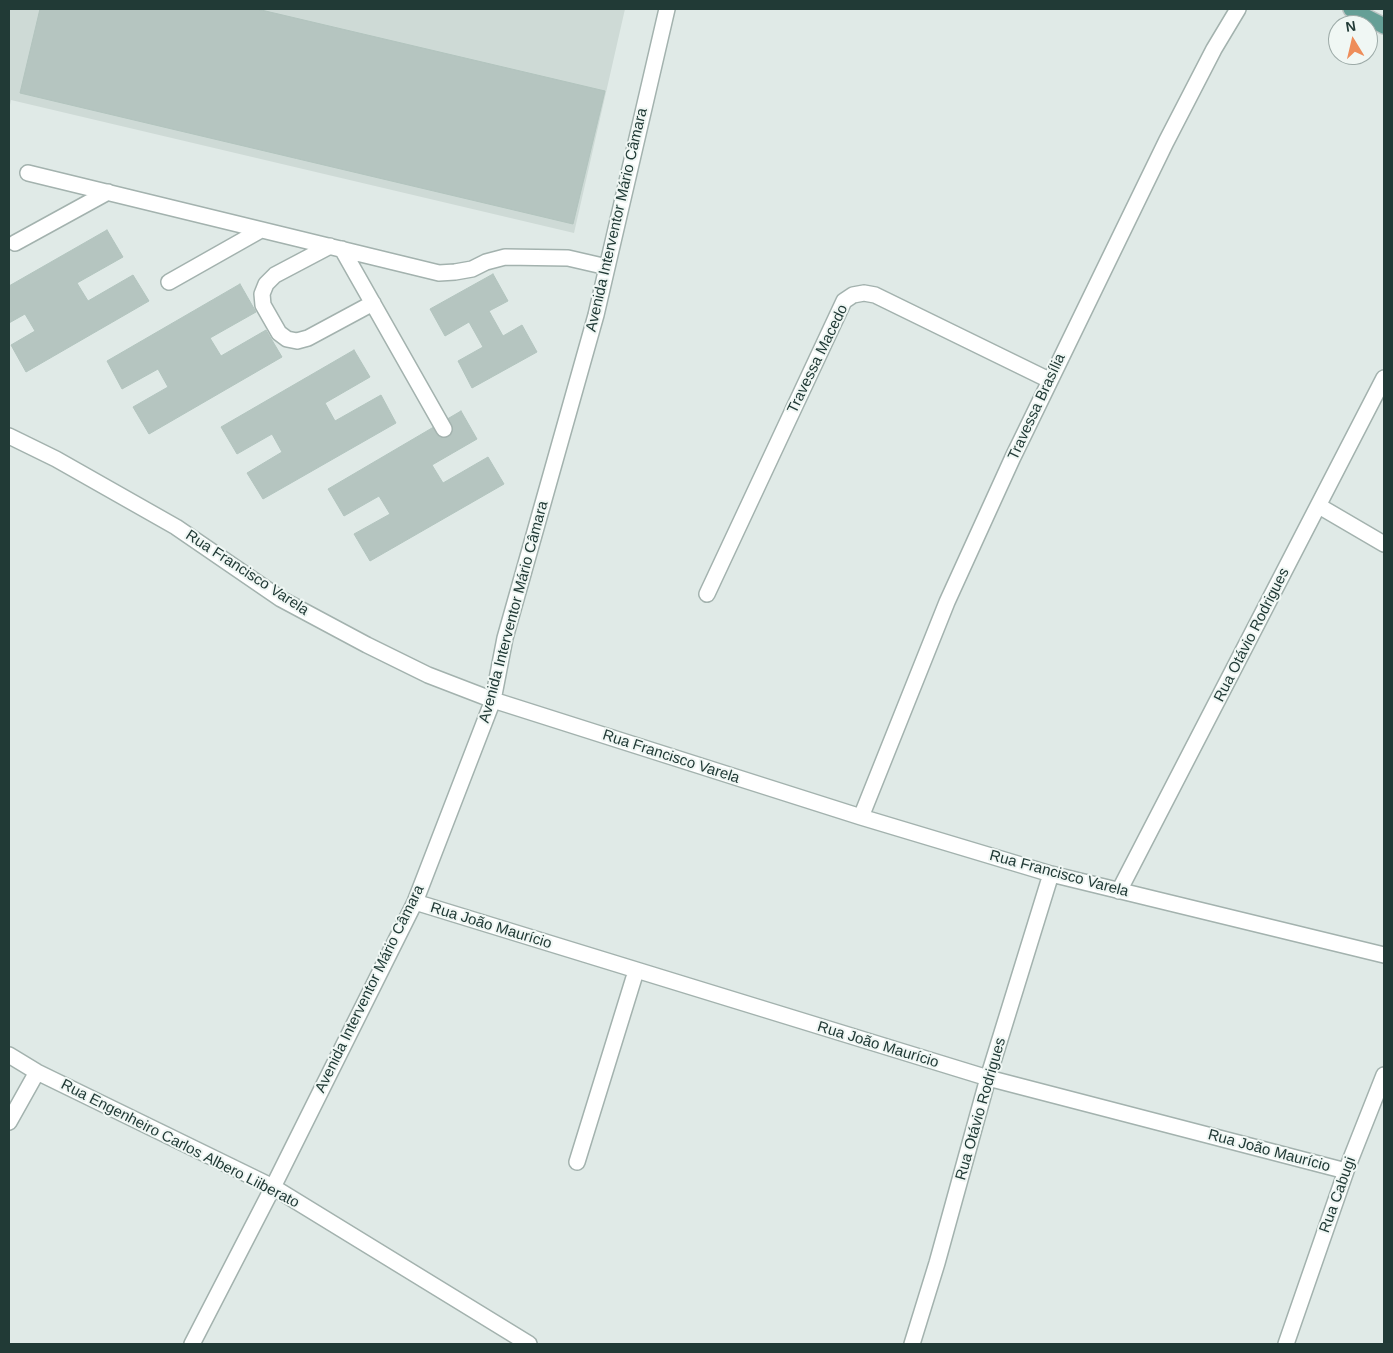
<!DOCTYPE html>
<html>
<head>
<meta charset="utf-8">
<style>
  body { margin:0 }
  #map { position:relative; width:1393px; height:1353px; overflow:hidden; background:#e0eae7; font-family:Helvetica,sans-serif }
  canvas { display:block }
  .frame { position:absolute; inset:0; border:10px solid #213a36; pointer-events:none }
  .north { position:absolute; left:1328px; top:15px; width:50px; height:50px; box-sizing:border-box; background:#f0f7f4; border:1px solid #9daba8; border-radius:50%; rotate:351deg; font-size:14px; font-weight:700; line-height:20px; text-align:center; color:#213a36 }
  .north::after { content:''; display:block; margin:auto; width:18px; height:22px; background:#ee8d5a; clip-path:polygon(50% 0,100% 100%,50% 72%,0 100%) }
</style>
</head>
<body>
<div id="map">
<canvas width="1393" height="1353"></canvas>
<div class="frame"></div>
<div class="north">N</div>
</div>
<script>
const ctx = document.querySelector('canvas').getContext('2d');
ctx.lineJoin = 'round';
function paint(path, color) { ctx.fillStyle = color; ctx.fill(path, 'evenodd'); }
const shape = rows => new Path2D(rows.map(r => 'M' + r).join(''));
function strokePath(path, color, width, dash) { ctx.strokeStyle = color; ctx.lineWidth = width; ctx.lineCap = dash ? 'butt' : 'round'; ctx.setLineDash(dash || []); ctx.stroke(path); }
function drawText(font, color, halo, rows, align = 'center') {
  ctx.font = font + ' Helvetica,sans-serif'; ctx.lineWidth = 4; ctx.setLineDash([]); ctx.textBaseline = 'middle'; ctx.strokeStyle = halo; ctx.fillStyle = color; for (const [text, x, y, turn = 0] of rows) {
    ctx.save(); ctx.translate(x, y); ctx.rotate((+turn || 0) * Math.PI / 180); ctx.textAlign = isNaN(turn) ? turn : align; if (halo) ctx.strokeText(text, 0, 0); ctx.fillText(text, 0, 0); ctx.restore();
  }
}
paint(shape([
  [9,9,625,9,574,233,11,100,9,110]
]), '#cedad6');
const building = shape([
  [40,9,257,9,605,91,573,224,20,93,40,9],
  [107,230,123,257,77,283,88,301,133,275,149,301,26,372,11,345,35,331,25,314,9,323,9,286,107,230],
  [493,274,508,301,489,311,503,336,522,325,537,352,472,388,458,361,483,347,469,322,445,336,430,309,493,274],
  [240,284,256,312,210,338,221,356,266,330,282,357,149,434,133,407,168,387,158,369,122,389,107,361,240,284],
  [354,350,370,377,325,403,335,421,381,395,396,423,263,499,247,473,282,452,272,434,237,454,221,427,354,350],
  [461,411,477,439,432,465,443,483,488,457,504,484,370,561,354,534,390,514,379,496,344,516,328,489,461,411]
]);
paint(building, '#b5c5c0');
strokePath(building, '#b2c4be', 1);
const minor = shape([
  [28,173,439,273,455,272,472,269,486,262,505,257,568,258,607,267],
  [15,243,108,192],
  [330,246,275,275,266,284,262,294,263,305,279,333,287,339,297,341,308,338,373,303],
  [342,249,444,429],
  [169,282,261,230],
  [9,436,56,459,176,527,281,599,367,645,428,675,493,700,861,817,1051,874,1384,955],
  [1319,506,1384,544],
  [707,594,844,301,853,295,864,293,875,295,1049,380],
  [861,817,947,602,1013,457,1166,142,1214,49,1238,9],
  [1119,891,1384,378],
  [415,902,988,1078,1346,1171],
  [9,1055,37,1072,273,1187,529,1344],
  [9,1122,37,1072],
  [577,1162,636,971],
  [192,1344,273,1187,415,902,493,700,505,638,596,315,667,9],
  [912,1344,937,1263,988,1078,1051,874],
  [1286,1344,1346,1171,1384,1075]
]);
const major = shape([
  [1351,9,1384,26]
]);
strokePath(minor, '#a3b2ae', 18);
strokePath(major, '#bcc4c3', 18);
strokePath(minor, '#fff', 15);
strokePath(major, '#659f96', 15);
drawText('15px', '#213a36', '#f0f7f4', [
  ["Avenida Interventor Mário Câmara",617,220,-77],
  ["Travessa Macedo",818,359,-64],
  ["Travessa Brasília",1037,407,-65],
  ["Rua Francisco Varela",247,573,33],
  ["Avenida Interventor Mário Câmara",514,612,-75],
  ["Rua Otávio Rodrigues",1252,635,-63],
  ["Rua Francisco Varela",671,757,18],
  ["Rua Francisco Varela",1059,874,15],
  ["Rua João Maurício",491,926,17],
  ["Avenida Interventor Mário Câmara",370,989,-64],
  ["Rua João Maurício",878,1045,17],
  ["Rua Otávio Rodrigues",981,1109,-74],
  ["Rua Engenheiro Carlos Albero Liiberato",180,1144,27],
  ["Rua João Maurício",1269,1151,15],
  ["Rua Cabugi",1338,1195,-70]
]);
</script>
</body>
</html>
